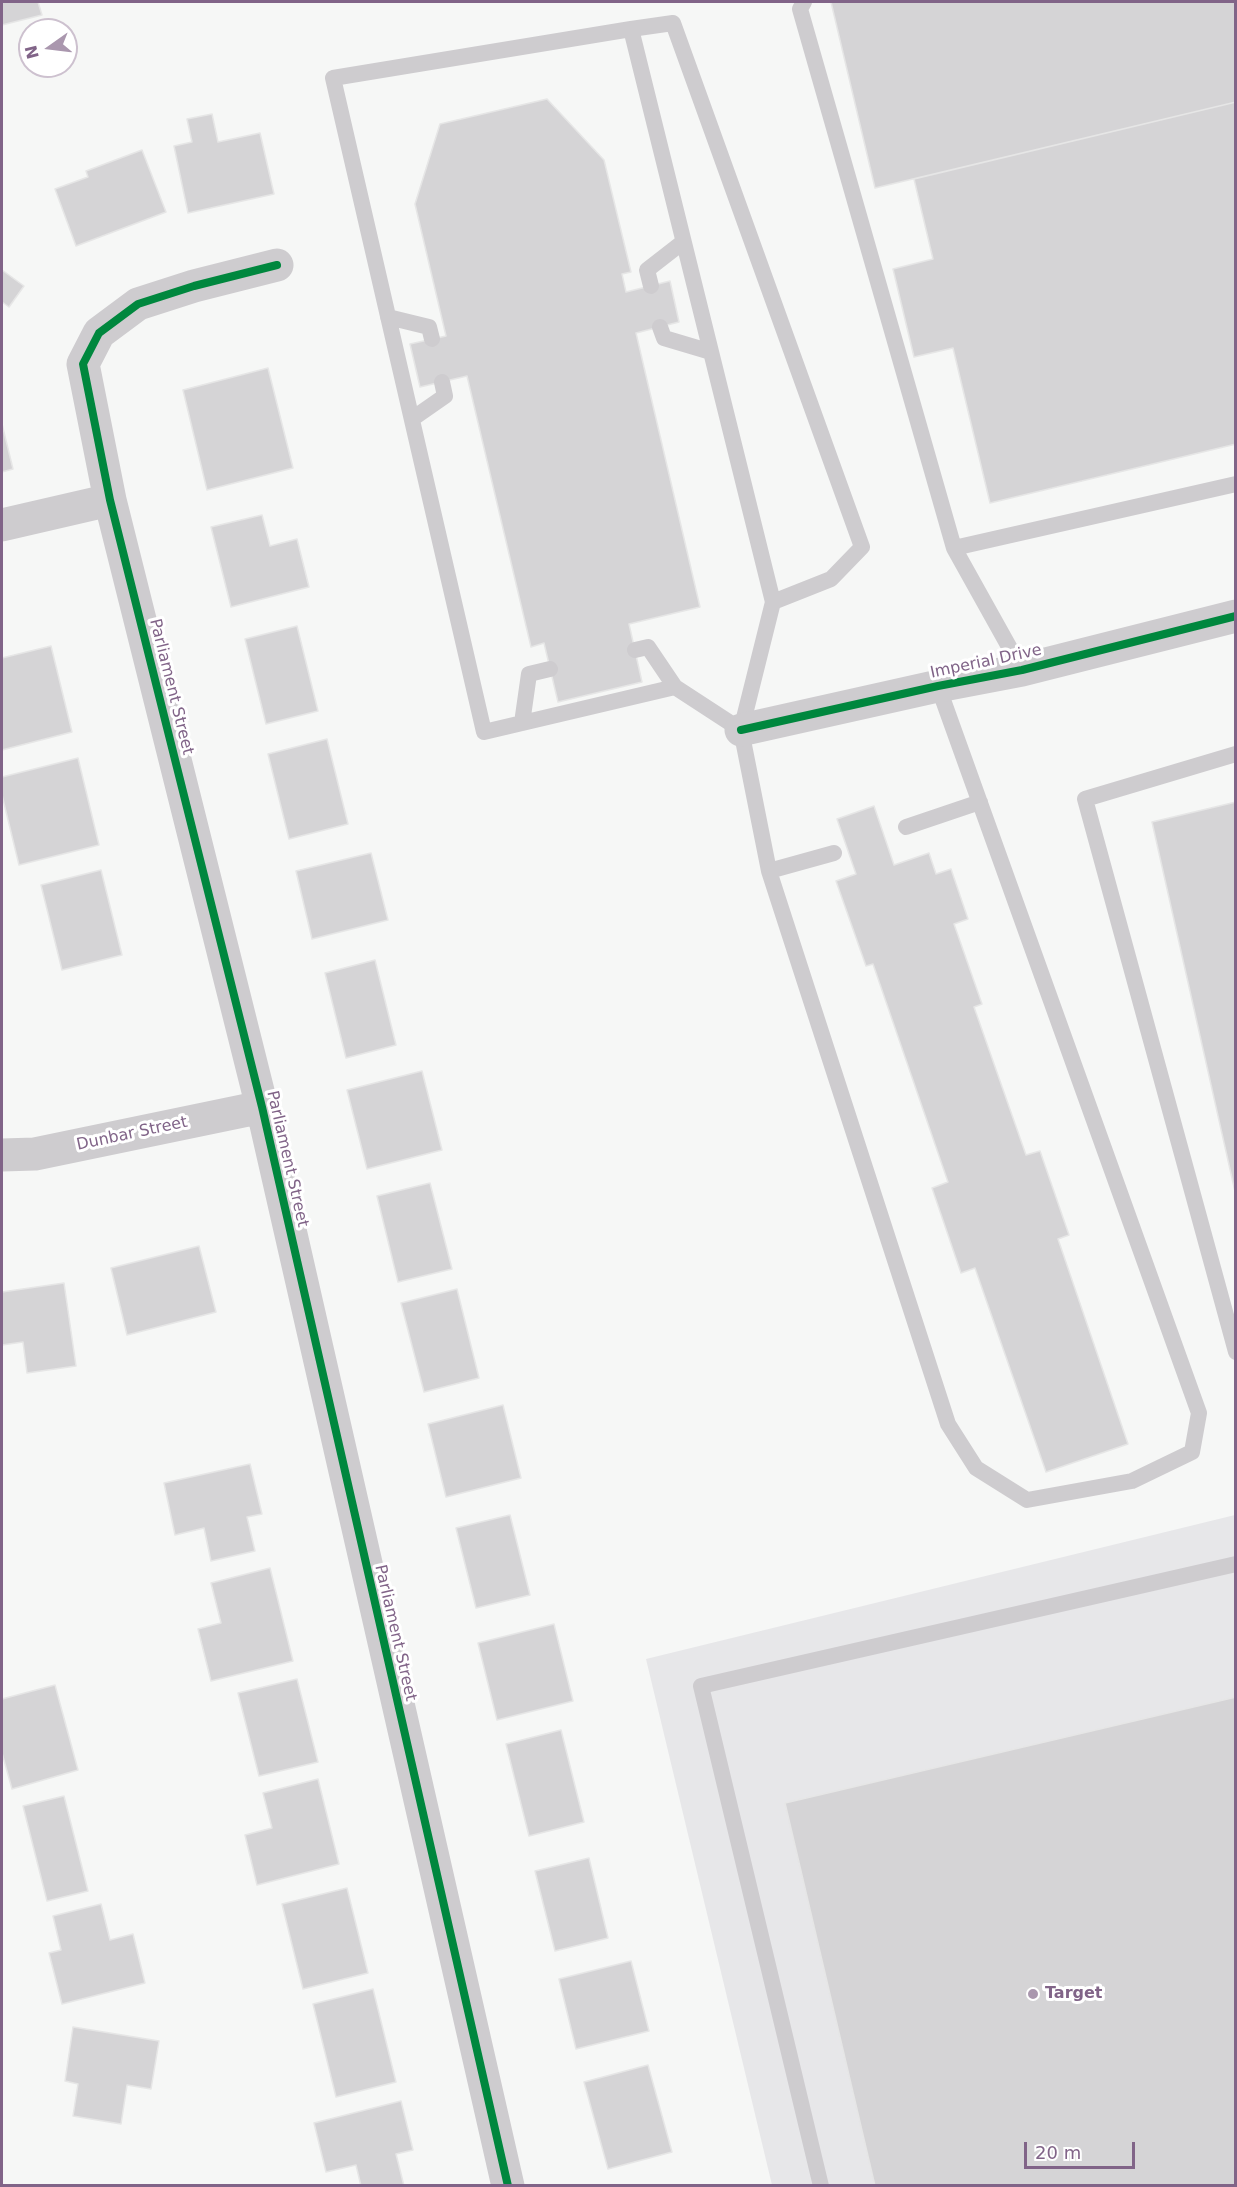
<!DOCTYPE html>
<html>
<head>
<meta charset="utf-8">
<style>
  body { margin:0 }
  #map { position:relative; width:1237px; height:2187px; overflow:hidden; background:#f6f7f6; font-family:"DejaVu Sans",sans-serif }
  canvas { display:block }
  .frame { position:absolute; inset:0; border:3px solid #816488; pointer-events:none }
  .north { position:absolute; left:18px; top:18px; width:60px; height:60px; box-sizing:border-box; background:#fff; border:2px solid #cdc1cf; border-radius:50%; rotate:256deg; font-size:16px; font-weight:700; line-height:24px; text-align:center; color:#816488 }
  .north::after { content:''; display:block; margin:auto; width:21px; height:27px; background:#aa97ae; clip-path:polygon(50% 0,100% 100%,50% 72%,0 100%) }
  .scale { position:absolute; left:1024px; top:2142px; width:111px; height:27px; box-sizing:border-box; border:3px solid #816488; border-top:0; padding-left:8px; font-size:18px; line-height:21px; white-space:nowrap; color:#816488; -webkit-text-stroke:4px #fff; paint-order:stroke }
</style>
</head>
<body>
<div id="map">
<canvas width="1237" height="2187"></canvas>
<div class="frame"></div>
<div class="north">N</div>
<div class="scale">20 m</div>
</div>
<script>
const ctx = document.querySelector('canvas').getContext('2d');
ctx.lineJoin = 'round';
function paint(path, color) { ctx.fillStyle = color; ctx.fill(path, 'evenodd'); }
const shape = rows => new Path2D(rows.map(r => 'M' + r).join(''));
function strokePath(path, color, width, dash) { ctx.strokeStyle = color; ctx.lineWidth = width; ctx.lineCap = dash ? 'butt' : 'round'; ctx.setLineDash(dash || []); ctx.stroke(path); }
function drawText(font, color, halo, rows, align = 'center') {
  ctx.font = font + ' "DejaVu Sans",sans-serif'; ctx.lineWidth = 6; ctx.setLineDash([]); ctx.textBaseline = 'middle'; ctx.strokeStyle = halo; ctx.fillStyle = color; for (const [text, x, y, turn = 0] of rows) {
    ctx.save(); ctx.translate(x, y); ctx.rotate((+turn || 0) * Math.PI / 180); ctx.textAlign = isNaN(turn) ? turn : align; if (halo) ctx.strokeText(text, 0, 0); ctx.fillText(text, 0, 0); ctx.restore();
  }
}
paint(shape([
  [1235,1515,1235,2185,772,2185,646,1659]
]), '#e7e7e9');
const building = shape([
  [2,2,38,2,42,15,2,25,2,2],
  [831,2,1236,2,1236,102,875,188,831,2],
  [547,99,604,160,631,272,622,274,626,292,670,281,679,322,636,333,700,607,629,624,642,682,558,702,544,643,531,647,467,376,420,387,410,344,446,336,415,204,440,124,547,99],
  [1236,102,1236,444,990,503,953,348,914,357,893,269,933,259,914,179,1236,102],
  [212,114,218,142,260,133,274,194,188,213,174,146,192,142,187,119,212,114],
  [142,150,166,212,76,246,55,189,88,177,86,171,142,150],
  [2,270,24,286,9,307,2,302,2,270],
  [268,368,293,468,207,490,183,390,268,368],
  [2,424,13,469,2,472,2,424],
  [262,515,270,546,297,539,309,587,231,607,211,527,262,515],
  [297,626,318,711,266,724,245,639,297,626],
  [51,646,72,732,2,750,2,658,51,646],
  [327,739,348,824,289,839,268,754,327,739],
  [78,758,99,845,19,865,2,795,2,777,78,758],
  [1236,802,1236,1196,1152,822,1236,802],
  [874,806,894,865,929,853,936,874,951,869,968,919,954,924,982,1004,974,1007,1026,1155,1040,1151,1069,1235,1058,1239,1128,1444,1046,1472,975,1268,961,1273,932,1188,948,1182,873,964,866,966,836,881,856,874,837,819,874,806],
  [371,853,388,920,312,939,296,871,371,853],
  [101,870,122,955,62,970,41,885,101,870],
  [375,960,396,1045,346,1058,325,973,375,960],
  [422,1071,442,1150,367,1169,347,1090,422,1071],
  [430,1183,452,1269,398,1282,377,1196,430,1183],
  [199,1246,216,1312,127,1335,111,1268,199,1246],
  [64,1283,76,1366,27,1373,23,1342,2,1345,2,1292,64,1283],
  [457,1289,479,1378,424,1392,401,1303,457,1289],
  [503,1405,521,1478,446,1497,428,1424,503,1405],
  [250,1464,262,1514,247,1517,255,1551,211,1561,204,1528,175,1535,164,1483,250,1464],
  [510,1515,530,1595,476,1608,456,1528,510,1515],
  [270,1568,293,1661,211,1681,198,1629,221,1623,211,1583,270,1568],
  [554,1624,573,1701,497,1720,478,1643,554,1624],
  [297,1679,318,1762,259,1776,238,1693,297,1679],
  [55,1685,78,1770,12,1789,2,1753,2,1699,55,1685],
  [1236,1697,1236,2186,875,2186,785,1803,1236,1697],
  [561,1730,584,1822,529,1836,506,1744,561,1730],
  [318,1779,339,1864,257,1885,245,1835,272,1828,263,1793,318,1779],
  [64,1796,88,1891,47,1901,23,1806,64,1796],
  [589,1858,608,1938,555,1951,535,1871,589,1858],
  [347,1888,368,1973,303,1989,282,1904,347,1888],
  [101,1904,110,1940,133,1934,145,1983,62,2004,49,1953,61,1950,53,1916,101,1904],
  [631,1961,649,2031,576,2049,559,1979,631,1961],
  [373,1989,396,2082,336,2097,313,2004,373,1989],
  [73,2027,159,2041,151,2089,127,2085,121,2124,73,2116,78,2084,65,2081,73,2027],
  [648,2065,672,2152,608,2169,584,2082,648,2065],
  [401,2101,413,2150,396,2154,404,2186,361,2186,356,2165,326,2172,314,2123,401,2101]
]);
paint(building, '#d5d4d6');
strokePath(building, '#e6e6e6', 1.5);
strokePath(shape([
  [804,2,800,9,954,548,1022,670],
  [631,29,673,23,862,547,831,579,773,602],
  [651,286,647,270,683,242],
  [388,317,429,327,432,339],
  [660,327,664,338,711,352],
  [412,419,445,396,442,382],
  [954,548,1236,484],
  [635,650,648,647,675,687],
  [522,723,529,674,550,669],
  [741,730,675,687,484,732,333,78,631,29,773,602,741,730,769,871,948,1424,976,1468,1027,1500,1132,1481,1192,1452,1199,1413,938,686],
  [1236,754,1085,799,1236,1352],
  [906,827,980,802],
  [769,871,834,853],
  [821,2186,701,1686,1236,1564]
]), '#cecccf', 16);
strokePath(shape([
  [277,265,194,286,138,304,99,333,83,364,110,500,262,1107,508,2186],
  [2,525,110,500],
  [741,730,938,686,1022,670,1236,616],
  [2,1155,35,1154,262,1107]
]), '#cecccf', 33);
strokePath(shape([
  [277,265,194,286,138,304,99,333,83,364,110,500,262,1107,508,2186],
  [741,730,938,686,1022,670,1236,616]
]), '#00873e', 8);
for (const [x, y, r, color] of [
  [1033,1994,6,"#aa97ae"]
]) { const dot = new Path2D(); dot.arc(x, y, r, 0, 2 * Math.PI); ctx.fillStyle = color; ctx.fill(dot); strokePath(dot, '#fff', 2); }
drawText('16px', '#816488', '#fff', [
  ["Imperial Drive",986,662,-12],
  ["Parliament Street",171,687,76],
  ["Dunbar Street",132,1134,-12],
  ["Parliament Street",287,1159,77],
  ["Parliament Street",395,1633,77]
]);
drawText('bold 16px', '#816488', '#fff', [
  ["Target",1045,1994]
], 'left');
</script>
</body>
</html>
